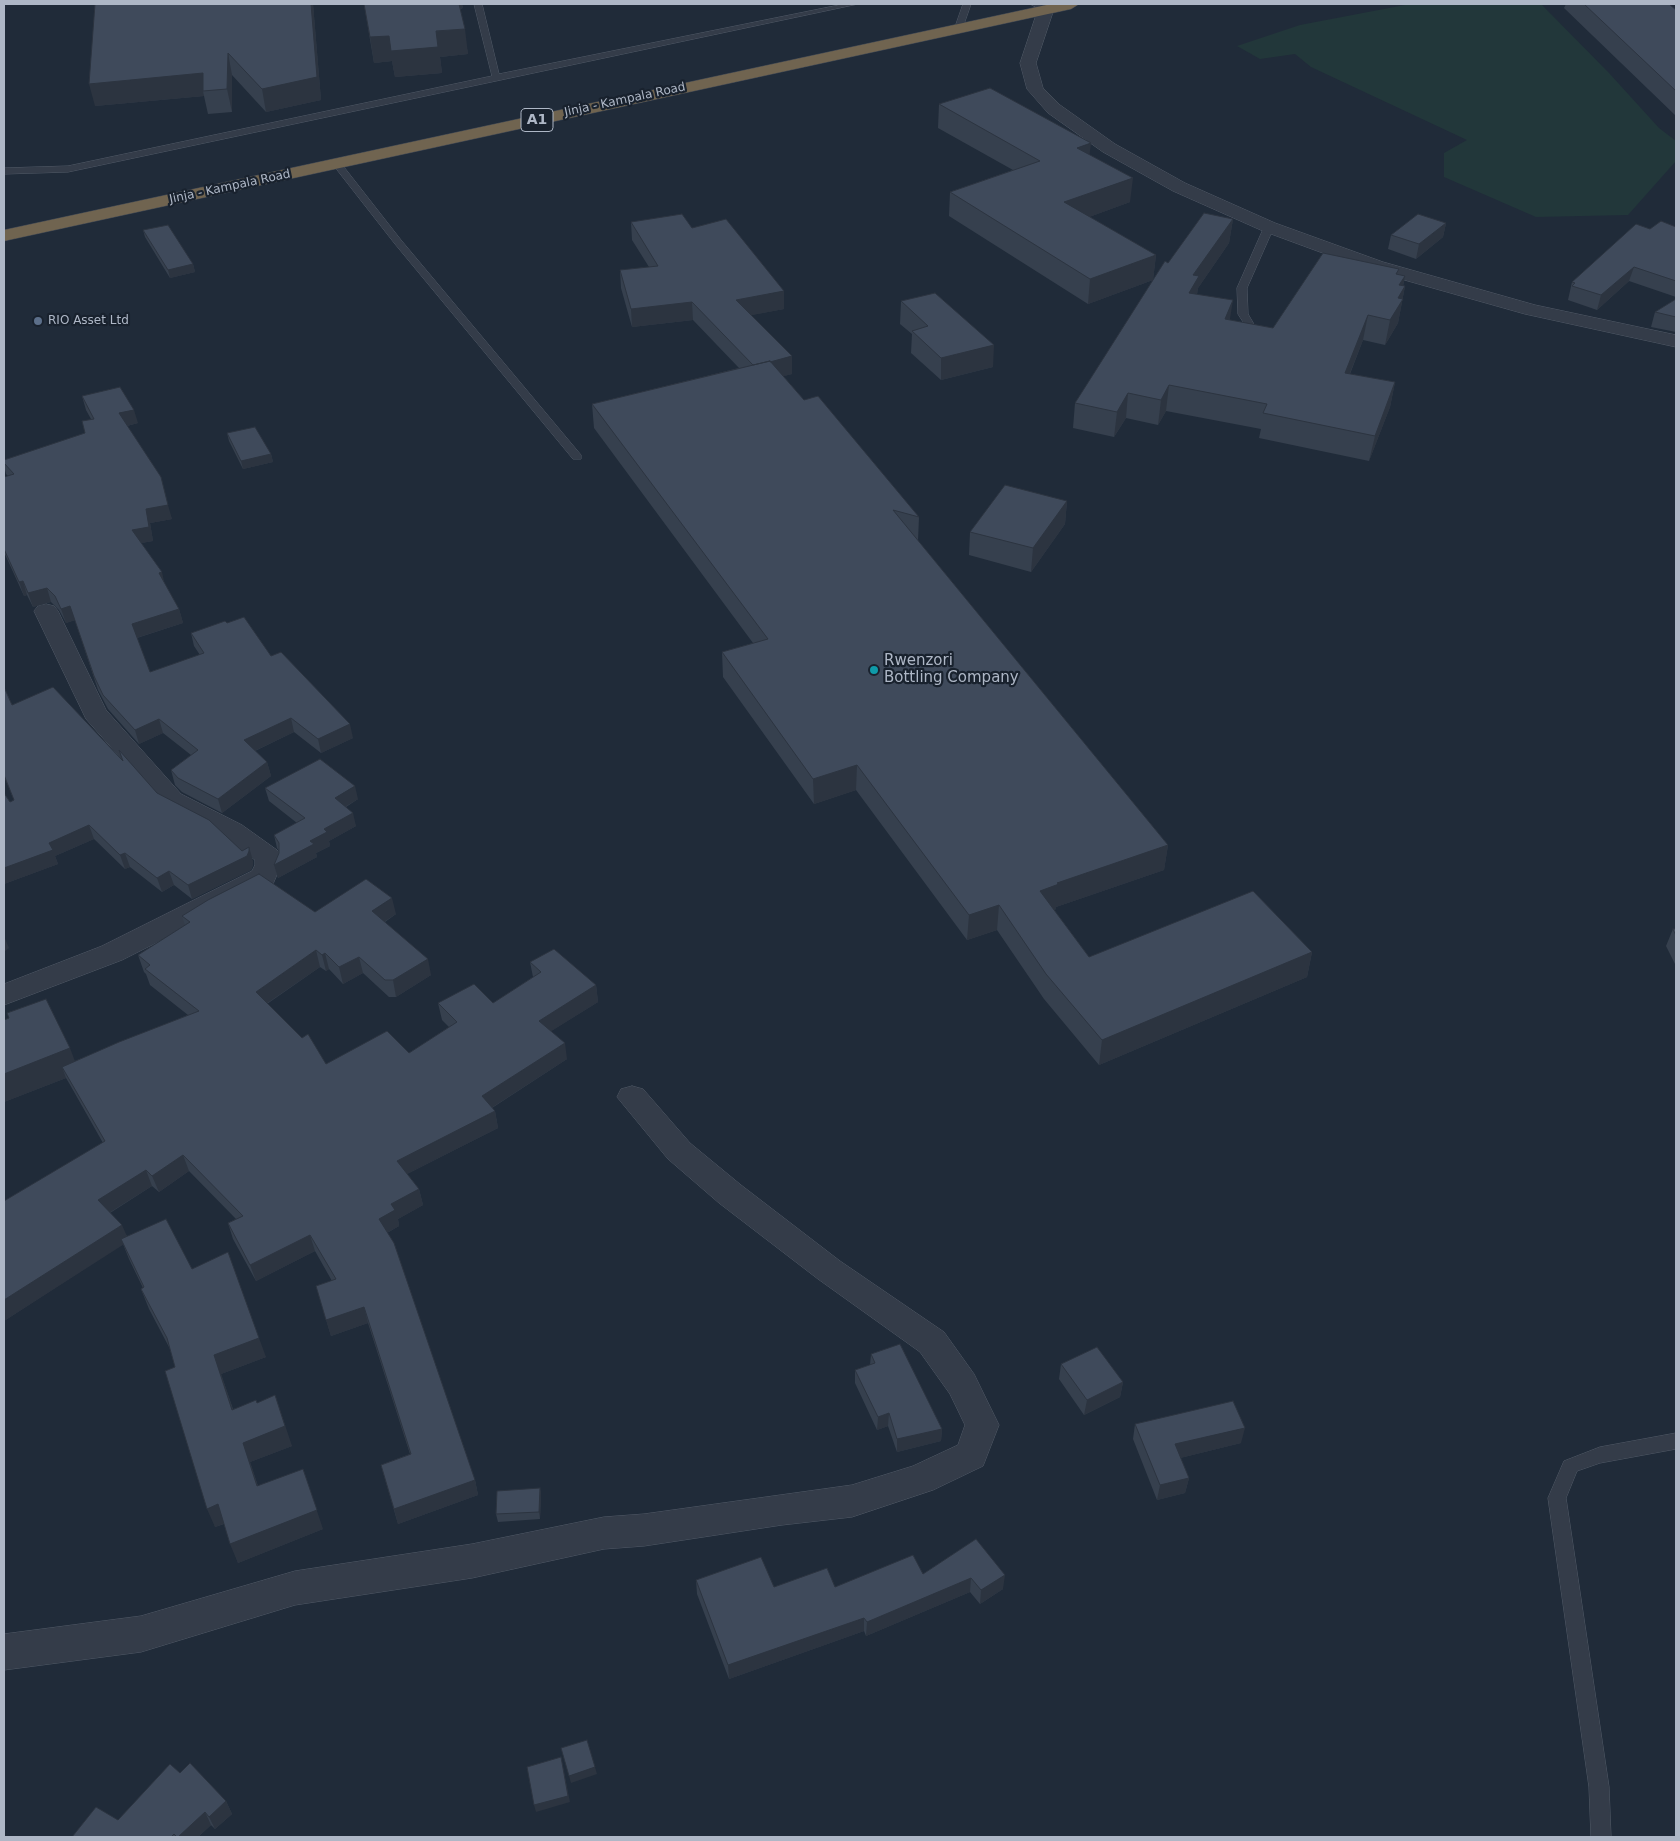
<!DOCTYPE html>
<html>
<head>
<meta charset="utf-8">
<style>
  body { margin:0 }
  #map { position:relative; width:1680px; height:1841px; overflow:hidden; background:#202b39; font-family:"DejaVu Sans",sans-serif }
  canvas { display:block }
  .frame { position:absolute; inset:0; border:5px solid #aeb7c6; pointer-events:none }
</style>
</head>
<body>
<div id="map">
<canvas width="1680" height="1841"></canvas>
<div class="frame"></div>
</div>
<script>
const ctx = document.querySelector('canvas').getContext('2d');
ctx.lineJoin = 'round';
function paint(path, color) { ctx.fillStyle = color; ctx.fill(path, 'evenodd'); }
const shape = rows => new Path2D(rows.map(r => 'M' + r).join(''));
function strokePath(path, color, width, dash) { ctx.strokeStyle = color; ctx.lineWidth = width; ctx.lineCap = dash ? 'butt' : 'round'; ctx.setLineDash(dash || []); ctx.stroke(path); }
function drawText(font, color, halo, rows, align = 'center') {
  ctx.font = font + ' "DejaVu Sans",sans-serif'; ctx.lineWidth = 4.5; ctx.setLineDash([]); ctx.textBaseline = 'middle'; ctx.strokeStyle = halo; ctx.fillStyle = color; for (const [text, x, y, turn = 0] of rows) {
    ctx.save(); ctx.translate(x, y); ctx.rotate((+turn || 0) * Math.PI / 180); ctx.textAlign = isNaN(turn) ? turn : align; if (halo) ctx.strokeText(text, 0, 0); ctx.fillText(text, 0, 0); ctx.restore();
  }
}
paint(shape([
  [1410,4,1541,4,1609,73,1659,128,1676,141,1676,161,1628,215,1536,217,1444,177,1444,153,1467,140,1311,67,1295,54,1260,59,1237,46,1300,25]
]), '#22373a');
const lane = shape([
  [474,4,482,4,499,74,844,4,858,4,68,172,4,174,4,168,68,166,492,76,474,4],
  [963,4,971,4,963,27,959,29,955,27,963,4],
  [1030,4,1040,4,1050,9,1043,11,1030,4],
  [334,162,340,162,401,240,581,455,581,459,573,459,395,244,334,166,334,162],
  [1269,224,1274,227,1247,288,1248,314,1255,326,1250,329,1247,328,1238,314,1237,288,1264,227,1269,224],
  [1676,1433,1676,1449,1600,1463,1577,1471,1566,1498,1609,1787,1611,1837,1591,1837,1589,1787,1548,1498,1564,1461,1600,1447,1676,1433]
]);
const street = shape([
  [1046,4,1054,9,1036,63,1043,88,1060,105,1115,144,1185,183,1275,223,1383,262,1535,305,1676,335,1676,347,1525,314,1369,270,1263,231,1173,191,1103,152,1048,113,1027,89,1020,63,1038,9,1046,4],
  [46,604,54,606,58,611,106,710,181,794,242,825,277,850,281,856,281,865,273,884,122,960,4,1005,4,984,102,946,252,871,255,865,255,860,224,837,163,806,86,719,34,611,38,606,46,604],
  [632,1086,643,1089,690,1143,741,1185,840,1261,944,1332,974,1374,999,1425,983,1466,933,1490,852,1517,782,1525,644,1546,604,1549,472,1578,295,1605,141,1652,4,1670,4,1634,141,1616,295,1571,472,1544,604,1517,644,1514,852,1485,913,1466,958,1445,965,1425,950,1394,920,1352,818,1279,719,1203,668,1159,617,1097,621,1089,632,1086]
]);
const highway = shape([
  [1051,4,1079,4,1071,9,4,241,4,230,1051,4]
]);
strokePath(lane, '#515a67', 1);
strokePath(street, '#515a67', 1);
strokePath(highway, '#3e4754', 1);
paint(lane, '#343c49');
paint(street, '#343c49');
paint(highway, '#706450');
paint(shape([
  [95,4,313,4,321,100,266,112,232,75,232,112,208,114,204,96,95,106],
  [364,4,462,4,463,8,460,9,468,54,440,57,442,73,395,77,392,61,374,63],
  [1566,4,1669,4,1676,10,1676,116,1564,8],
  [939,104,1130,202,1089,217,1156,255,1153,280,1088,304,949,216,950,192,1013,170,938,128],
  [1233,219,1229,243,1198,288,1197,294,1230,320,1273,328,1398,274,1405,276,1403,286,1405,286,1398,323,1385,345,1363,340,1350,374,1395,382,1390,407,1369,461,1259,438,1261,429,1166,411,1158,425,1126,418,1114,437,1073,428,1075,403,1168,263],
  [631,222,692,228,784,309,751,315,792,374,783,376,804,400,919,517,918,541,1168,845,1164,870,1056,907,1056,909,1054,910,1089,957,1312,952,1307,977,1099,1065,1044,999,997,930,967,940,856,790,814,804,723,677,722,652,753,643,594,428,592,404,739,368,693,320,632,327,621,288,620,270,649,267,632,240],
  [1446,223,1443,237,1416,259,1388,249,1391,235],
  [1676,227,1676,297,1629,281,1597,310,1568,300,1572,282,1650,229],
  [143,230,193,264,195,272,170,278,145,237],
  [1676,299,1676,332,1651,327,1655,312],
  [901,301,993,367,941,380,911,353,912,334,900,324],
  [82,396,138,423,127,426,172,519,150,523,153,541,141,543,179,609,183,623,137,638,150,672,200,655,194,646,191,633,227,623,271,656,353,738,321,753,294,732,255,751,267,762,271,776,222,813,182,792,175,785,171,770,191,755,163,733,139,744,108,709,98,690,75,620,66,623,59,610,51,602,33,607,27,595,24,596,4,552,4,477,8,476,6,474,4,466,4,460,85,433,91,419,86,410],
  [227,433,271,454,273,462,243,469,229,441],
  [1067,501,1065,524,1031,572,969,555,970,532],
  [4,687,12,705,122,760,157,793,253,861,253,865,251,870,192,899,174,885,162,892,130,867,125,869,94,839,55,856,58,864,4,884,14,800,4,776],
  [265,788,358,799,346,807,356,826,329,841,330,846,316,853,317,857,278,878,274,865,279,851,277,848,274,835,297,823,269,801],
  [315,912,396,914,385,922,431,975,396,997,389,997,363,973,343,984,329,969,326,971,320,967,267,1004,326,1064,409,1053,449,1027,442,1020,438,1003,493,1003,533,977,530,962,596,985,598,1002,551,1031,567,1059,492,1108,495,1111,498,1128,407,1174,419,1189,423,1205,398,1219,399,1226,387,1233,475,1480,478,1495,398,1524,381,1465,410,1454,368,1323,331,1336,316,1286,332,1281,315,1251,256,1281,233,1239,228,1223,236,1219,189,1171,159,1192,152,1186,110,1213,127,1236,192,1269,266,1357,221,1374,233,1409,257,1403,292,1446,250,1462,258,1486,323,1529,238,1563,224,1524,215,1527,175,1367,170,1349,149,1309,141,1289,143,1288,129,1259,123,1244,4,1321,4,1201,103,1143,69,1083,66,1078,4,1102,4,1020,75,1061,188,1015,150,985,146,974,144,972,138,955,185,925,182,916],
  [1673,929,1676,929,1676,966,1666,946],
  [871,1354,942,1429,941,1441,897,1452,888,1426,877,1430,855,1383,855,1370,870,1365],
  [1061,1364,1123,1382,1120,1397,1084,1415,1059,1379],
  [1135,1424,1241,1443,1180,1458,1189,1478,1185,1493,1157,1500,1133,1439],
  [540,1488,541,1495,540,1519,498,1522,496,1514],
  [976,1539,1003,1589,980,1604,970,1592,866,1636,864,1631,729,1679,697,1594,696,1580,774,1587,835,1587,923,1574],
  [180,1773,226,1801,232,1814,215,1829,211,1825,198,1837,72,1837,118,1820]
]), '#36404e');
paint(shape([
  [311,4,313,4,321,100,266,112,262,89],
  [456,4,462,4,463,8,457,9],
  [465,29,468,54,440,57,442,73,395,77,392,61,374,63,370,37],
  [228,53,232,75,232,112,227,89],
  [203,73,203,91,204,96,95,106,89,84],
  [1091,143,1088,167,1077,148],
  [1133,178,1130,202,1062,227,1064,202],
  [1233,219,1229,243,1198,288,1196,300,1189,293,1193,275],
  [1446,223,1443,237,1416,259,1419,244],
  [1156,255,1153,280,1088,304,1090,279],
  [193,264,195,272,170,278,168,270],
  [1634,267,1629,281,1597,310,1601,295],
  [1405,276,1402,291,1405,286,1398,323,1385,345,1390,320,1399,285],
  [784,291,784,309,737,318,736,300],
  [1233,300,1229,325,1225,319],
  [692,302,693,320,632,327,631,309],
  [1368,315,1363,340,1340,398,1345,373],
  [994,345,993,367,941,380,941,358],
  [792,356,792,374,755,384,754,366],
  [1395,382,1390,407,1369,461,1375,436],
  [1169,385,1166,411,1158,425,1161,400],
  [1128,393,1126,418,1114,437,1117,412],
  [134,410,138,423,123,427,119,413],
  [271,454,273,462,243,469,241,461],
  [1067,501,1065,524,1031,572,1033,548],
  [168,505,172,519,150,523,153,541,136,544,132,530,146,509],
  [162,572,165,586,159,573],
  [23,581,27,595,24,596,19,582],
  [47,588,51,602,33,607,28,593],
  [70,606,75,620,66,623,61,609],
  [179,609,183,623,136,638,132,624],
  [291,718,294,732,248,754,244,740],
  [159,719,163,733,139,744,135,730],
  [350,724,353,738,321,753,318,739],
  [267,762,271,776,222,813,218,799],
  [857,765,856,790,814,804,813,779],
  [355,786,358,799,338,811,335,798],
  [353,813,356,826,329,841,330,846,316,853,317,857,278,878,274,865,310,841,324,829],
  [89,825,94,839,55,856,58,864,4,884,4,868,49,843],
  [1168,845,1164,870,1056,907,1056,909,1038,916,1040,891,1057,883],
  [249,847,253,861,253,865,251,870,192,899,188,885],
  [125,853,130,867,125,869,120,855],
  [169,871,174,885,162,892,157,878],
  [392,898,396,914,376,927,372,911],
  [999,905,997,930,967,940,969,915],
  [4,936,9,948,4,952],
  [316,950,320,967,260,1008,256,992],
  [1312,952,1307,977,1099,1065,1102,1040],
  [325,953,329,969,326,971,322,955],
  [359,957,363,973,343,984,339,967],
  [428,959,431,975,396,997,393,980],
  [596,985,598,1002,542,1037,539,1021],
  [565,1043,567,1059,485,1112,482,1096],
  [70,1048,79,1072,62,1067,66,1078,4,1102,4,1074],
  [495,1111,498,1128,401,1177,397,1161],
  [183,1155,189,1171,159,1192,152,1176],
  [146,1170,152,1186,104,1216,98,1200],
  [419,1189,423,1205,398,1219,399,1226,383,1235,379,1219,391,1204],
  [122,1225,129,1241,4,1321,4,1300],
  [310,1235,315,1251,256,1281,250,1265],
  [364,1307,368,1323,331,1336,326,1320],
  [259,1338,266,1357,221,1374,239,1429,232,1410,214,1355],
  [1123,1382,1120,1397,1084,1415,1087,1400],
  [275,1395,292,1446,250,1462,264,1505,257,1486,243,1443],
  [889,1413,888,1426,877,1430,878,1417],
  [1245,1428,1241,1443,1172,1460,1175,1444],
  [942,1429,941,1441,897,1452,897,1439],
  [303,1469,323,1529,238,1563,230,1544],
  [1189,1478,1185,1493,1157,1500,1160,1485],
  [475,1480,478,1495,398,1524,394,1509],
  [540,1488,541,1495,540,1519,539,1512],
  [218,1504,226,1523,215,1527,207,1509],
  [1005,1575,1003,1589,980,1604,981,1590],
  [971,1578,970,1592,866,1636,867,1622],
  [864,1618,864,1631,729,1679,728,1665],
  [561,1757,570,1802,536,1812,534,1805],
  [595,1767,597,1774,571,1783,569,1776],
  [226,1801,232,1814,215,1829,209,1817],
  [205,1812,211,1825,198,1837,178,1837]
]), '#2c3440');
const building = shape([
  [95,4,311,4,317,77,262,89,228,53,227,89,203,91,203,73,89,84,95,4],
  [364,4,459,4,465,29,436,31,438,47,391,51,389,36,370,37,364,4],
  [1584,4,1669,4,1676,10,1676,91,1584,4],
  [990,88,1091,143,1077,148,1133,178,1064,202,1156,255,1090,279,950,192,1040,161,939,104,990,88],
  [1204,213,1233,219,1193,275,1199,276,1189,293,1233,300,1225,319,1273,328,1323,253,1399,269,1396,274,1405,276,1399,285,1405,286,1398,298,1403,299,1390,320,1368,315,1345,373,1395,382,1375,436,1263,413,1267,404,1169,385,1161,400,1128,393,1117,412,1075,403,1165,261,1168,263,1204,213],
  [682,214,692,228,726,219,784,291,736,300,792,356,770,362,770,361,753,365,692,302,631,309,620,270,658,266,631,222,682,214],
  [1418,214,1446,223,1419,244,1391,235,1418,214],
  [1661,221,1676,227,1676,281,1634,267,1601,295,1572,286,1575,283,1572,282,1636,224,1650,229,1661,221],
  [168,225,193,264,168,270,143,230,168,225],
  [935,293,994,345,941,358,912,331,928,326,901,301,935,293],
  [1676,299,1676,317,1655,312,1676,299],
  [770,361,804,400,818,396,919,517,893,510,1168,845,1057,883,1059,884,1040,891,1089,957,1253,891,1312,952,1102,1040,1046,974,999,905,969,915,857,765,813,779,722,652,768,639,592,404,770,361],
  [120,387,134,410,119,413,161,477,168,505,146,509,149,527,132,530,162,572,159,573,179,609,132,624,150,672,204,653,191,633,225,621,227,623,244,617,271,656,281,652,350,724,318,739,291,718,244,740,267,762,218,799,178,778,171,770,198,750,159,719,135,730,103,695,94,676,70,606,61,609,55,596,47,588,28,593,23,581,19,582,4,549,4,477,14,474,4,463,4,460,85,433,82,421,94,419,82,396,120,387],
  [255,427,271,454,241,461,227,433,255,427],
  [1005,485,1067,501,1033,548,970,532,1005,485],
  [4,687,12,705,53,687,123,761,119,750,157,793,209,820,242,851,249,847,249,851,247,856,188,885,169,871,157,878,125,853,120,855,89,825,49,843,53,850,4,868,4,793,10,802,14,800,4,775,4,687],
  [320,759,355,786,335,798,353,813,324,829,327,832,310,841,314,844,274,865,279,853,279,843,274,835,305,818,265,788,320,759],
  [259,874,315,912,366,879,392,898,372,911,428,959,393,980,385,980,359,957,339,967,325,953,322,955,316,950,256,992,302,1038,308,1034,326,1064,387,1031,409,1053,457,1022,438,1003,474,984,493,1003,541,972,530,962,554,949,596,985,539,1021,565,1043,482,1096,495,1111,397,1161,419,1189,391,1204,395,1210,379,1219,394,1243,475,1480,394,1509,381,1465,411,1454,364,1307,326,1320,316,1286,336,1279,310,1235,250,1265,228,1223,243,1216,183,1155,152,1176,146,1170,98,1200,122,1225,4,1300,4,1201,105,1141,62,1067,119,1042,199,1011,145,969,150,965,138,955,190,922,182,916,208,900,259,874],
  [1673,929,1676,929,1676,936,1673,929],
  [46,999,70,1048,4,1074,4,1020,9,1018,7,1013,46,999],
  [166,1219,192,1269,228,1252,259,1338,214,1355,232,1410,256,1400,257,1403,275,1395,285,1426,243,1443,257,1486,303,1469,317,1510,230,1544,218,1504,207,1509,165,1371,175,1367,167,1338,141,1289,144,1287,121,1239,166,1219],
  [900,1344,942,1429,897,1439,889,1413,878,1417,855,1370,875,1363,871,1354,900,1344],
  [1097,1347,1123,1382,1087,1400,1061,1364,1097,1347],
  [1233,1401,1245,1428,1175,1444,1189,1478,1160,1485,1135,1424,1233,1401],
  [540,1488,539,1512,496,1514,497,1491,540,1488],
  [976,1539,1005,1575,981,1590,971,1578,867,1622,864,1618,728,1665,696,1580,761,1557,774,1587,827,1568,835,1587,913,1555,923,1574,976,1539],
  [587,1740,595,1767,569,1776,561,1748,587,1740],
  [561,1757,568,1796,534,1805,527,1767,561,1757],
  [190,1763,226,1801,209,1817,205,1812,178,1837,177,1837,174,1834,171,1837,72,1837,96,1807,118,1820,170,1764,180,1773,190,1763]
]);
paint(building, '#3f4a5b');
strokePath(building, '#2c3440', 1);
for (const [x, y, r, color] of [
  [38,321,5,"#5c6f8a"],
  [874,670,5,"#0f9aa8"]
]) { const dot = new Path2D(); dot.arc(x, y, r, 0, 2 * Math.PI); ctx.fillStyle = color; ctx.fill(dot); strokePath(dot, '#19222e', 2); }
drawText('12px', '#aeb7c6', '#19222e', [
  ["Jinja - Kampala Road",625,100,-12],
  ["Jinja - Kampala Road",230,187,-12]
]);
drawText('12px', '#aeb7c6', '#19222e', [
  ["RIO Asset Ltd",48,321]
], 'left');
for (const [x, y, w] of [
  [537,120,32]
]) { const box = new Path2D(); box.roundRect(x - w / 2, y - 11.5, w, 23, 4); ctx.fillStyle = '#19222e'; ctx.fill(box); strokePath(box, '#aeb7c6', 1); }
drawText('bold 14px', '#aeb7c6', null, [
  ["A1",537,120]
]);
drawText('15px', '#aeb7c6', '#19222e', [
  ["Rwenzori",884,661],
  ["Bottling Company",884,678]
], 'left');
</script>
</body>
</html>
